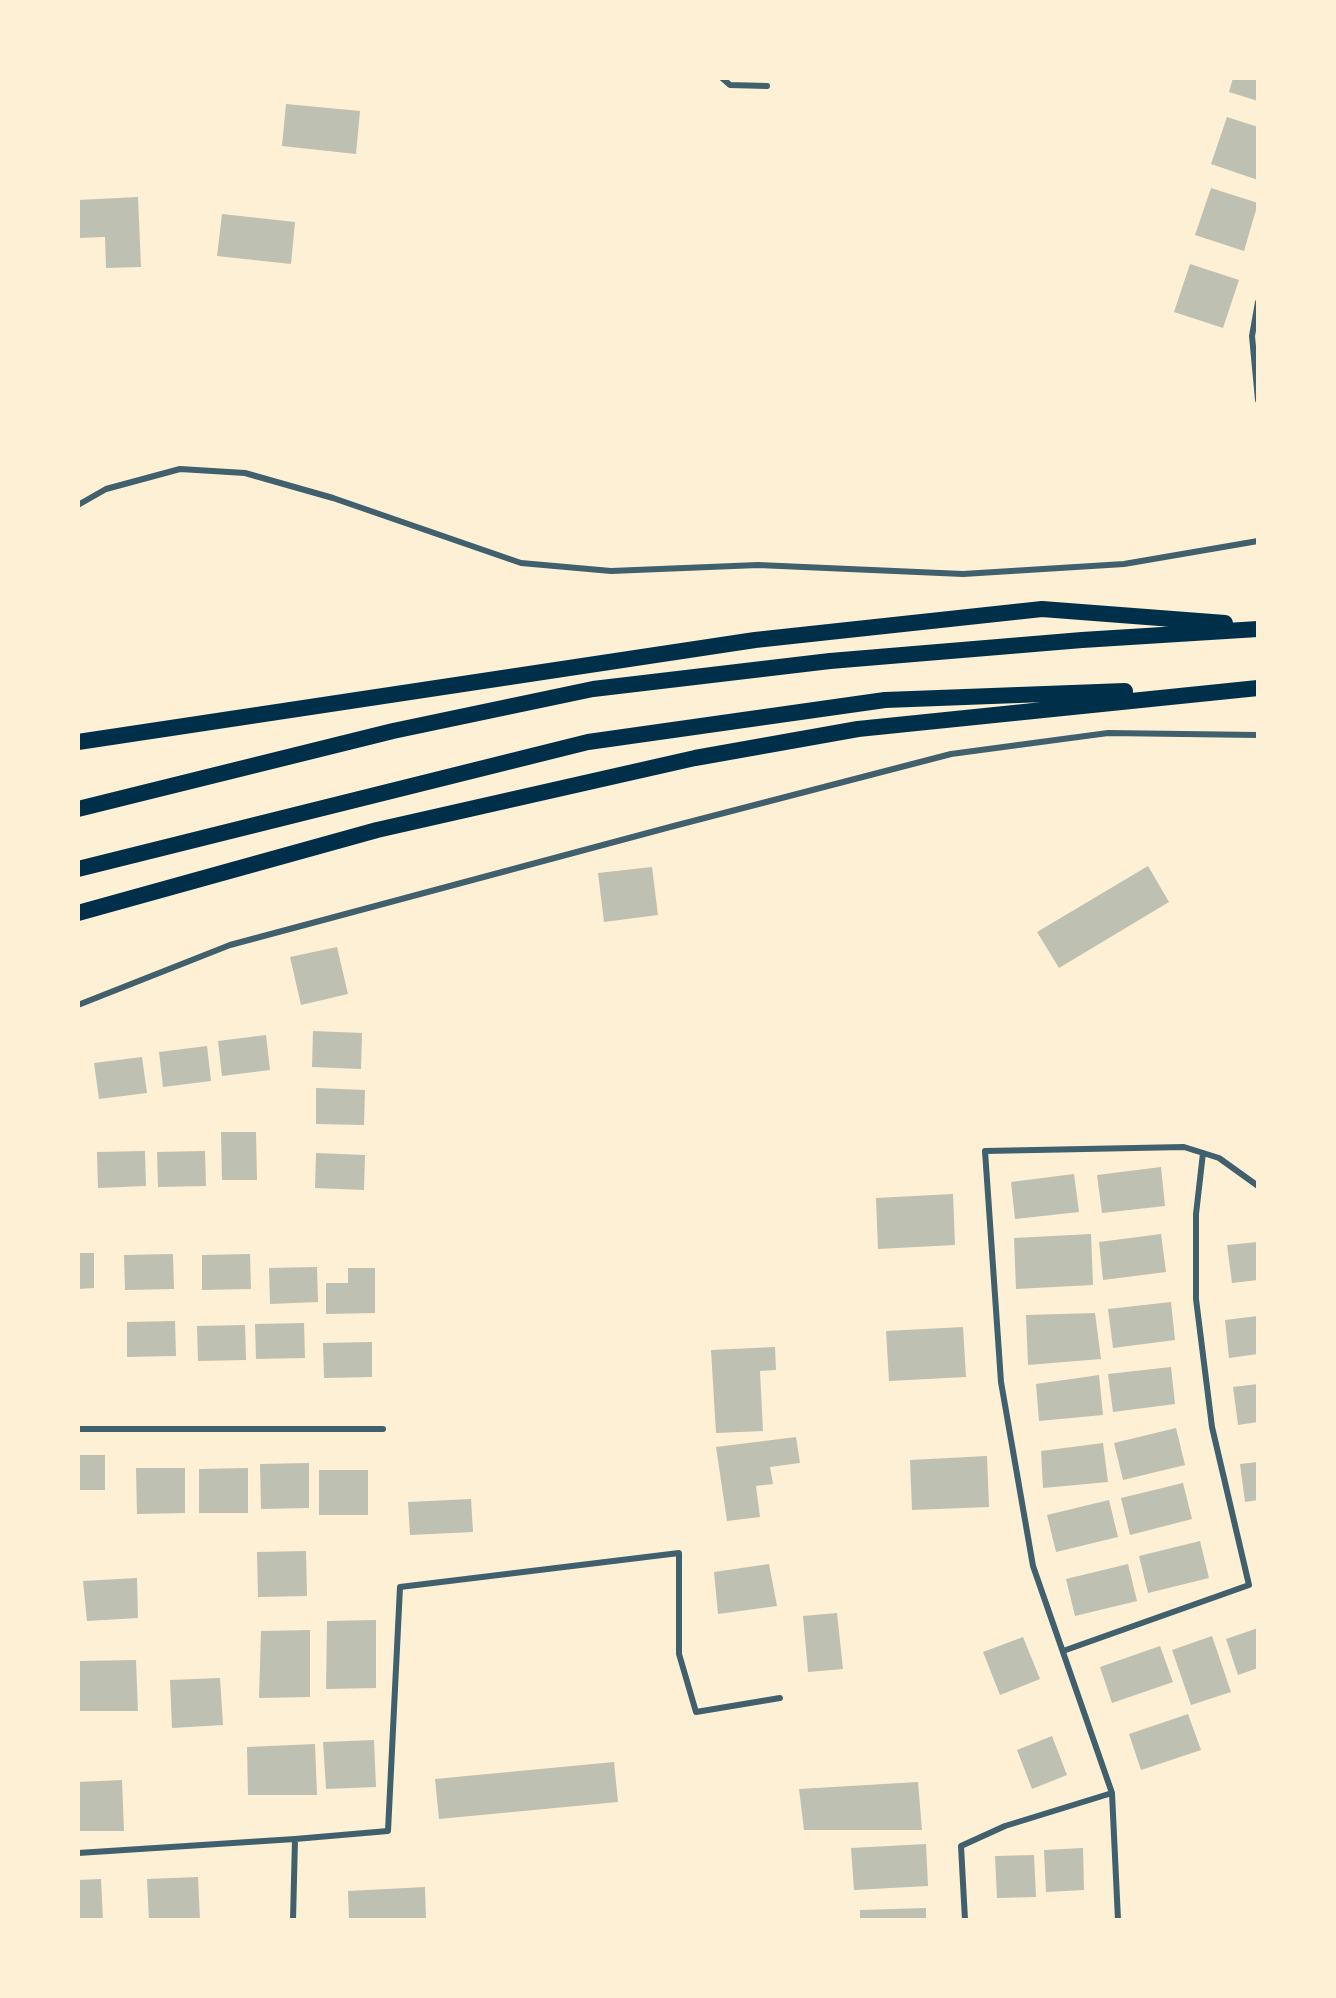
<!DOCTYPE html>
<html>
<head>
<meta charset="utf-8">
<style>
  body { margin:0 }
  #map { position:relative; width:1336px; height:1998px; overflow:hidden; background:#fdf0d5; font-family:"Space Grotesk",sans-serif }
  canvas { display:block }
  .frame { position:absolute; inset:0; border:80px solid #fdf0d5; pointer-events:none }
</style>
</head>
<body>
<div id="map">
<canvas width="1336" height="1998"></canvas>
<div class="frame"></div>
</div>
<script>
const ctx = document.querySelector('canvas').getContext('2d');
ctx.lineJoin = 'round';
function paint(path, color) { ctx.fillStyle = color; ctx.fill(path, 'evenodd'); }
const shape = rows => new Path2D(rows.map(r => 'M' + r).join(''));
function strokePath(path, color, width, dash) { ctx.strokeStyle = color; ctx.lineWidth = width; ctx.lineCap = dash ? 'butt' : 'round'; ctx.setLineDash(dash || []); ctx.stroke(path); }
paint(shape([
  [1233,78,1258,78,1258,101,1229,92],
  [286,104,360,111,356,154,282,146],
  [1227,117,1258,127,1258,180,1211,164],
  [1211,188,1258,203,1244,251,1195,235],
  [138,197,141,267,106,268,105,237,78,238,78,200],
  [222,214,295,222,291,264,217,256],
  [1190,264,1239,280,1223,328,1174,312],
  [1148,866,1169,902,1059,968,1037,932],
  [652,867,658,915,604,922,598,873],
  [337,947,348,994,301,1005,290,957],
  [313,1031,362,1033,361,1069,312,1067],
  [266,1035,270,1070,222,1076,218,1041],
  [207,1046,211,1081,163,1087,159,1052],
  [142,1057,147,1093,99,1099,94,1063],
  [316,1088,365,1090,364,1125,316,1124],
  [221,1132,256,1132,257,1180,222,1180],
  [145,1151,146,1186,98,1188,97,1152],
  [205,1151,206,1186,158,1187,157,1152],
  [316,1153,365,1155,364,1190,315,1188],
  [1161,1167,1165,1206,1102,1213,1097,1175],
  [1074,1174,1079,1212,1015,1219,1011,1182],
  [953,1194,955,1245,878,1249,876,1198],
  [1091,1234,1093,1285,1016,1289,1014,1238],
  [1161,1234,1166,1272,1103,1280,1099,1242],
  [1258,1242,1258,1280,1232,1283,1227,1245],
  [78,1253,94,1253,94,1288,78,1289],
  [173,1254,174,1289,125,1290,124,1255],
  [250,1254,251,1289,202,1290,202,1255],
  [317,1267,318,1302,270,1304,269,1268],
  [348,1268,375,1268,375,1313,326,1314,326,1283,348,1283],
  [1171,1302,1175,1340,1113,1348,1108,1309],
  [1095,1313,1101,1359,1028,1365,1026,1315],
  [1258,1316,1258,1354,1229,1358,1225,1320],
  [175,1321,176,1356,127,1357,127,1322],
  [304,1323,305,1358,256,1359,255,1324],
  [245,1325,246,1360,198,1361,197,1326],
  [963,1327,966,1377,889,1381,886,1331],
  [372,1342,372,1377,324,1378,323,1343],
  [775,1347,776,1370,760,1371,763,1431,716,1433,711,1350],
  [1171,1367,1175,1404,1113,1412,1108,1374],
  [1099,1375,1103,1415,1039,1421,1036,1384],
  [1258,1384,1258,1422,1238,1425,1233,1387],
  [1176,1428,1185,1465,1123,1480,1114,1443],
  [796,1437,800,1463,770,1467,773,1484,756,1486,760,1517,727,1521,716,1447],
  [1103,1443,1108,1482,1043,1488,1041,1451],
  [78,1455,105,1455,105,1490,78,1490],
  [987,1456,989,1507,912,1510,910,1460],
  [1258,1462,1258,1500,1245,1502,1240,1464],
  [309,1463,309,1508,261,1509,260,1464],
  [136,1468,185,1468,185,1513,137,1514],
  [248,1468,248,1513,199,1513,199,1469],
  [319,1470,368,1470,368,1515,319,1515],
  [1183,1483,1192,1519,1130,1535,1121,1498],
  [471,1499,473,1532,410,1535,408,1502],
  [1109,1500,1118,1537,1056,1552,1047,1515],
  [1200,1541,1209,1578,1148,1593,1139,1556],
  [306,1551,307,1596,258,1597,257,1552],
  [769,1564,777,1606,718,1614,714,1572],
  [1128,1564,1137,1601,1075,1616,1066,1579],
  [137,1578,138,1618,87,1621,83,1581],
  [837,1613,843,1669,808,1672,803,1616],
  [376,1620,376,1688,326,1689,327,1621],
  [1258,1628,1258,1668,1238,1675,1226,1639],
  [310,1630,310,1697,259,1698,261,1631],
  [1212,1636,1231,1692,1191,1705,1172,1650],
  [1023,1637,1040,1679,1000,1695,983,1652],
  [1160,1646,1173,1682,1112,1703,1100,1667],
  [136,1660,138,1711,78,1711,78,1661],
  [220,1678,223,1725,172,1728,170,1680],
  [1188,1714,1201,1750,1141,1770,1129,1734],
  [1052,1736,1067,1775,1032,1789,1017,1750],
  [374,1740,376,1787,326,1789,323,1742],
  [315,1744,317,1795,248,1795,247,1747],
  [614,1762,618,1802,439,1819,435,1779],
  [122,1780,124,1831,78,1831,78,1782],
  [918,1782,922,1830,804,1830,799,1789],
  [926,1844,928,1886,854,1890,851,1848],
  [1083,1848,1084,1890,1046,1892,1044,1850],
  [1034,1855,1036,1897,997,1898,995,1856],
  [198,1877,200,1920,149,1920,147,1879],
  [101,1879,103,1920,78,1920,78,1880],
  [425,1887,426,1920,349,1920,348,1891],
  [926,1908,926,1920,860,1920,860,1910]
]), '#bec0b2');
strokePath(shape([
  [722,78,730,85,767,86],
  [1258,302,1252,336,1258,400],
  [78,505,106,489,180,469,245,473,333,498,521,563,611,571,758,565,963,574,1124,564,1258,541],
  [78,1005,230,945,670,827,951,754,1108,733,1258,735],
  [78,1429,383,1429],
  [1063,1651,1249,1585,1212,1427,1196,1299,1196,1214,1203,1153],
  [78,1853,295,1839,388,1831,400,1587,679,1553,679,1654,696,1712,780,1698],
  [293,1920,295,1839],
  [965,1920,961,1846,1005,1826,1112,1793],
  [1118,1920,1112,1793,1033,1566,1001,1382,985,1151,1184,1147,1219,1158,1258,1186]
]), '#3f606c', 6);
strokePath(shape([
  [78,742,755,640,1042,609,1225,623],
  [78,809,393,731,593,689,830,661,1082,640,1258,629],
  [78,869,588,742,885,700,1125,691],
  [78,913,377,830,695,758,858,729,1258,688]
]), '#003049', 16);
</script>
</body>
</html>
